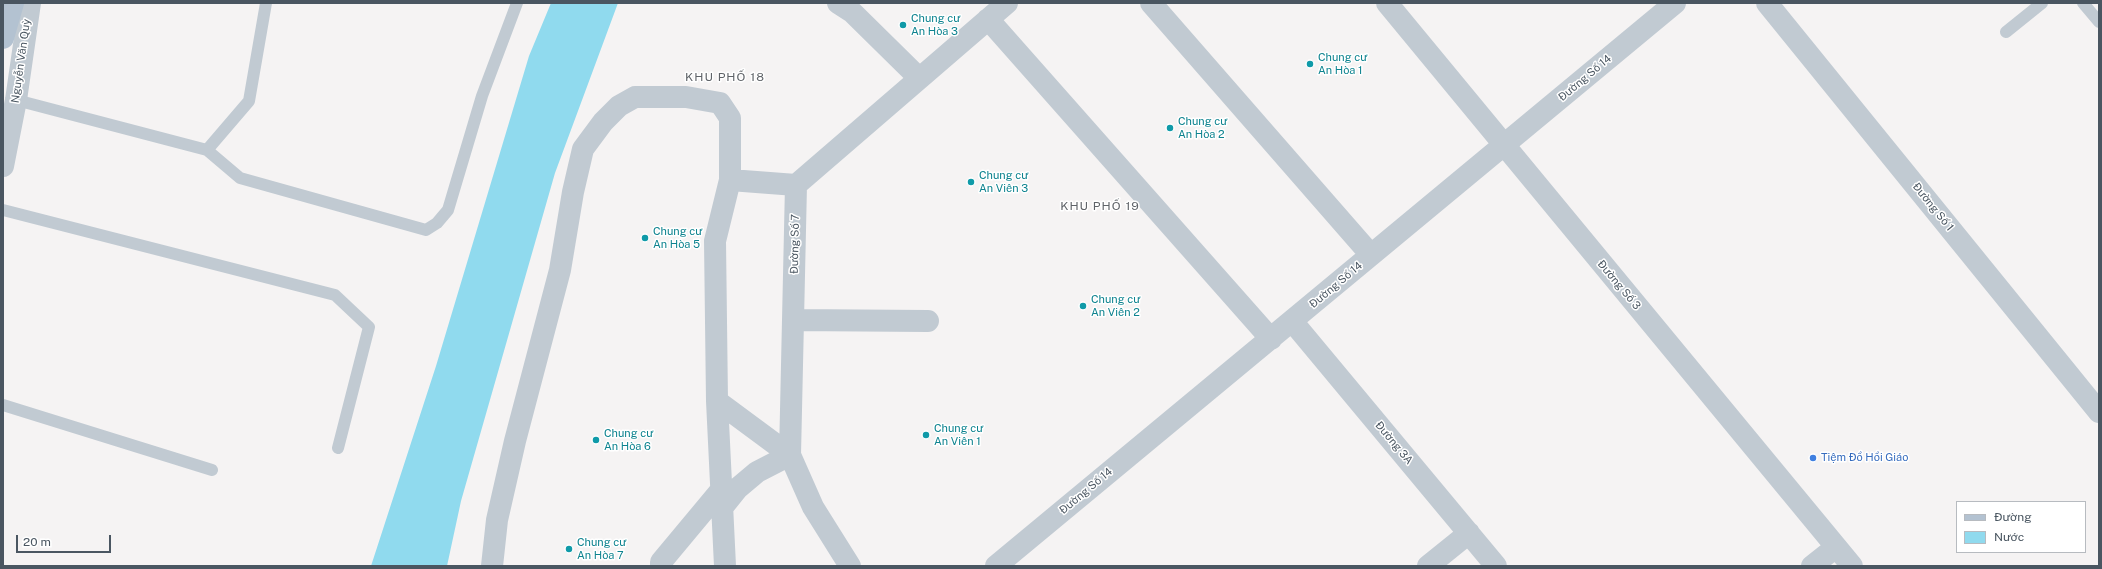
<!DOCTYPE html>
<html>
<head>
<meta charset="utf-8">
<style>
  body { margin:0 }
  #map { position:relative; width:2102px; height:569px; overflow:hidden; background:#f5f3f3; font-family:"Public Sans",sans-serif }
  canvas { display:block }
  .frame { position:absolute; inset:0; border:4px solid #4a5661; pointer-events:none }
  .legend { position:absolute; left:1956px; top:501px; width:130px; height:52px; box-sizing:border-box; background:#fff; border:1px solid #b7bbc0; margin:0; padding:5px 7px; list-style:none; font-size:12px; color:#4a5661 }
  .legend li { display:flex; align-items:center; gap:8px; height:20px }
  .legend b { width:20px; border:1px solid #b7bbc0 }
  .scale { position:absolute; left:16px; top:535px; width:95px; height:18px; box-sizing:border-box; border:2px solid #4a5661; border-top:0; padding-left:5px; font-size:12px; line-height:14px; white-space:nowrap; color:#4a5661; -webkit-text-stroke:3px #fff; paint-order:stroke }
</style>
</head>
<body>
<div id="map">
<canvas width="2102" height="569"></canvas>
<div class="frame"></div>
<ul class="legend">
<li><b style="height:5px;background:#b3c2d1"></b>Đường</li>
<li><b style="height:11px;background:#90daee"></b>Nước</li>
</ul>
<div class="scale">20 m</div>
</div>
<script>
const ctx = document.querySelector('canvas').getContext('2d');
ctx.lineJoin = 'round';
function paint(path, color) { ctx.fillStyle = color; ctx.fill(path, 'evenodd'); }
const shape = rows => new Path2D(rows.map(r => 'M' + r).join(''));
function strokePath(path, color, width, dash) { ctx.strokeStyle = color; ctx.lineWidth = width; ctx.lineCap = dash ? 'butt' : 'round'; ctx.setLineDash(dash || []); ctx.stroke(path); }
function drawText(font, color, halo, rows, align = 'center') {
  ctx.font = font + ' "Public Sans",sans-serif'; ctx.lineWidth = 3; ctx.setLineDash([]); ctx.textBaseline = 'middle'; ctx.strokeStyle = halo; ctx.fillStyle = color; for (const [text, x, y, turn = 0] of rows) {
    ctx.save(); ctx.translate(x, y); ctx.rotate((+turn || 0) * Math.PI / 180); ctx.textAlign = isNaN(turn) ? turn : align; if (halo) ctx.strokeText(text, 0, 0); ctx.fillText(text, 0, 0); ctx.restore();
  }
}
paint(shape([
  [551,3,618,3,555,173,461,501,447,566,371,566,436,366,529,56]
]), '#90daee');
strokePath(shape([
  [2083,3,2099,22],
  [2006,32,2042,3],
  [16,100,207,150,249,101,266,3],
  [207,150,240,178,426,230,437,223,448,210,482,96,517,3],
  [3,210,335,295,369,327,338,448],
  [3,405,212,470]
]), '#c1cad2', 12);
strokePath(shape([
  [838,3,852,12,919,78],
  [1151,3,1371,255],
  [1387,3,1852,566],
  [1767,3,2099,412],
  [988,19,1271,339],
  [793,320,928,321],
  [1292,321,1496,566],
  [717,401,790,455],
  [722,508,738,488,757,472,790,455],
  [492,566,497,520,515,441,560,270,573,192,583,149,603,122,619,106,635,97,686,97,720,103,730,118,730,180],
  [661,566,661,562,721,490],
  [725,566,717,401,715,241,730,180,796,185],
  [850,566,813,507,790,455,796,185,1007,3],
  [996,566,1675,3],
  [1428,566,1469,533],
  [1812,566,1836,547]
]), '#c1cad2', 22);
strokePath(shape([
  [3,166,16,100,30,3]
]), '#c1cad2', 22);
strokePath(shape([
  [3,38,13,3]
]), '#b3c2d1', 22);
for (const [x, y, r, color] of [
  [903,25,4,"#0f9aa8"],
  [1310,64,4,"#0f9aa8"],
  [1170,128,4,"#0f9aa8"],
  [971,182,4,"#0f9aa8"],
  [645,238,4,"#0f9aa8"],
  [1083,306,4,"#0f9aa8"],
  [926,435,4,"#0f9aa8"],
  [596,440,4,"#0f9aa8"],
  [1813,458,4,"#3f7fe0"],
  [569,549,4,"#0f9aa8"]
]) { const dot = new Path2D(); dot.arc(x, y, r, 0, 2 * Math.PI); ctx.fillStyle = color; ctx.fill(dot); strokePath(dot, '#fff', 1.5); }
drawText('11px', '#0d838f', '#fff', [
  ["Chung cư",911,19],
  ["An Hòa 3",911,32],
  ["Chung cư",1318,58],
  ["An Hòa 1",1318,71],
  ["Chung cư",1178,122],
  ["An Hòa 2",1178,135],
  ["Chung cư",979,176],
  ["An Viên 3",979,189],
  ["Chung cư",653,232],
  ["An Hòa 5",653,245],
  ["Chung cư",1091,300],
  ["An Viên 2",1091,313],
  ["Chung cư",934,429],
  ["An Viên 1",934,442],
  ["Chung cư",604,434],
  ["An Hòa 6",604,447],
  ["Chung cư",577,543],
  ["An Hòa 7",577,556]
], 'left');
drawText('11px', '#4a5661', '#fff', [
  ["Nguyễn Văn Quỳ",21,61,-82],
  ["Đường Số 14",1585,78,-40],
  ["Đường Số 1",1933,207,51],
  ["Đường Số 7",795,244,-89],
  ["Đường Số 14",1336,285,-40],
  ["Đường Số 3",1619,285,50],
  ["Đường 3A",1394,443,50],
  ["Đường Số 14",1086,491,-40]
]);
drawText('11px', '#366cbe', '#fff', [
  ["Tiệm Đồ Hồi Giáo",1821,458]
], 'left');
ctx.letterSpacing = '1px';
drawText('12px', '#5f6368', '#fff', [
  ["KHU PHỐ 18",725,77],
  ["KHU PHỐ 19",1100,206]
]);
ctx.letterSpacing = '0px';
</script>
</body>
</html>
